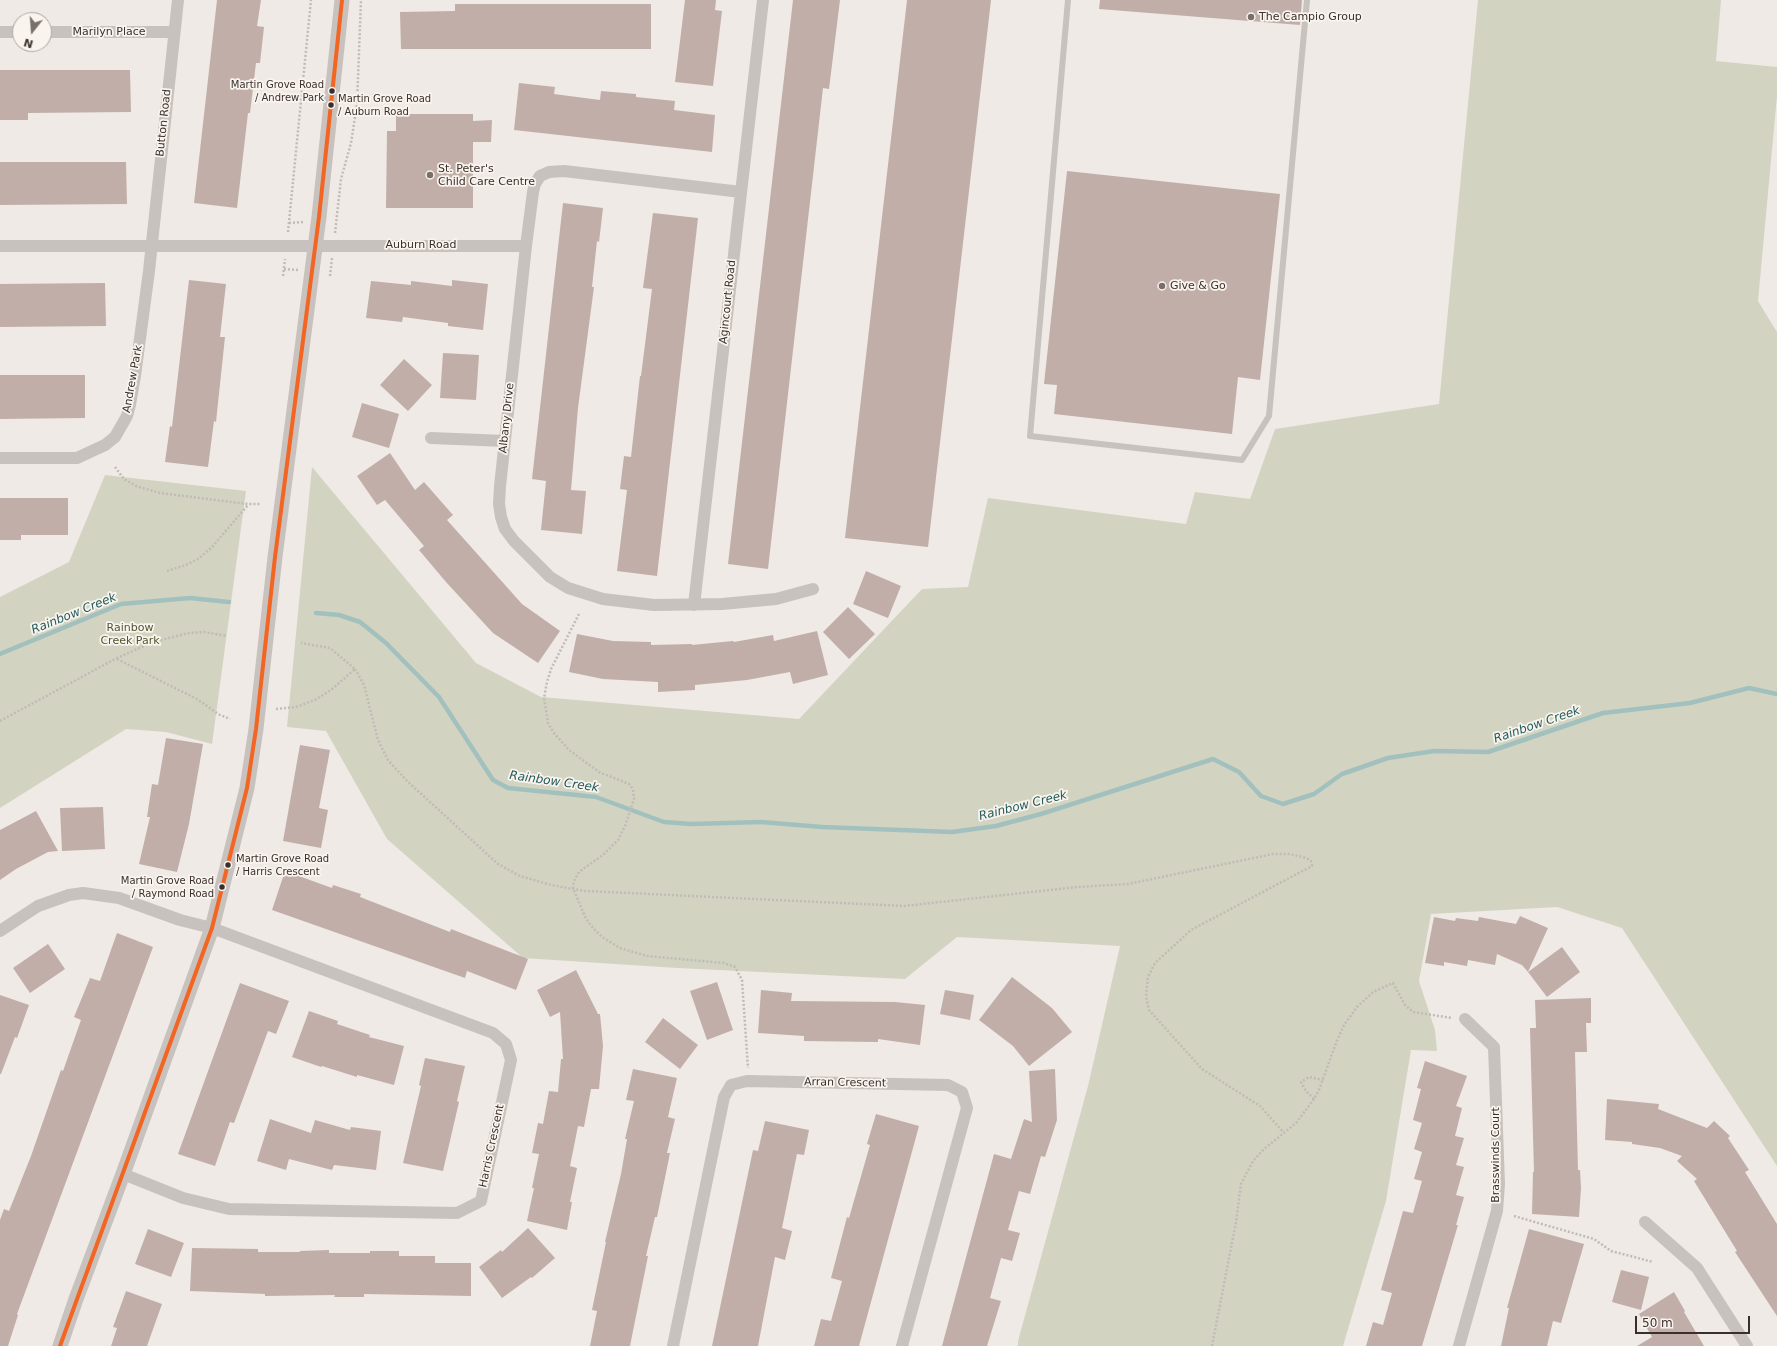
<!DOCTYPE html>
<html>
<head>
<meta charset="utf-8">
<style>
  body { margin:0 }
  #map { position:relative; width:1777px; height:1346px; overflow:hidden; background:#efeae6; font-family:"DejaVu Sans",sans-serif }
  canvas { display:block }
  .north { position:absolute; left:12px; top:12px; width:40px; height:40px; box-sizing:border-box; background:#faf4ef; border:1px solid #ada5a1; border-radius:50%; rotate:197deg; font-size:11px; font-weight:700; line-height:16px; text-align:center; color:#3a2f2c }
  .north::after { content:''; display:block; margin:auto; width:14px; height:18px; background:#79706d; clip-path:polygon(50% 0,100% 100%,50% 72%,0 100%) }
  .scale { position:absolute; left:1635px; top:1316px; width:115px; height:18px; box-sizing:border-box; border:2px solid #3a2f2c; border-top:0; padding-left:5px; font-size:12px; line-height:14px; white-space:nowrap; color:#3a2f2c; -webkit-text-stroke:3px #faf4ef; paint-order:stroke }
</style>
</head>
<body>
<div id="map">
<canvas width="1777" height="1346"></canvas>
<div class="north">N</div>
<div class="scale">50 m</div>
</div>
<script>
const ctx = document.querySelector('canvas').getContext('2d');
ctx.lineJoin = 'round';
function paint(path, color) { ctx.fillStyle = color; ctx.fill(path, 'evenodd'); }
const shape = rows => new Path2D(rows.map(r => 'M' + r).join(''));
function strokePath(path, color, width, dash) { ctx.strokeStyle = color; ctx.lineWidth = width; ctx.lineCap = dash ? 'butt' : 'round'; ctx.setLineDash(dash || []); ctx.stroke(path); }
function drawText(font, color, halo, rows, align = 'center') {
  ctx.font = font + ' "DejaVu Sans",sans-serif'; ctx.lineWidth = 3.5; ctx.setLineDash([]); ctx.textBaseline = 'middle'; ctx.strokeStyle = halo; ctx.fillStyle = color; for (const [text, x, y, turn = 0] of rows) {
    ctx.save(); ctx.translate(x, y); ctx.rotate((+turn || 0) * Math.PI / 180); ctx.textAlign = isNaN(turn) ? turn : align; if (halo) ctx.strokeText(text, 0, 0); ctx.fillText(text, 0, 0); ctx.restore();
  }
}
paint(shape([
  [1478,0,1721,0,1716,61,1777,67,1777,96,1758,301,1777,332,1777,1166,1622,928,1557,907,1431,914,1419,981,1435,1030,1437,1051,1411,1050,1386,1201,1343,1346,1018,1346,1018,1341,1088,1086,1120,946,957,937,905,979,677,968,523,958,387,839,326,731,287,727,312,467,476,663,541,697,799,719,922,589,968,587,988,498,1186,524,1195,492,1250,499,1275,429,1439,404],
  [105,475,246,491,212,744,166,732,126,729,0,808,0,597,69,562]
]), '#d2d4c1');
strokePath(shape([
  [316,613,339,615,360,622,386,643,439,697,493,780,508,788,596,797,664,822,691,824,761,822,822,827,952,832,996,826,1041,814,1213,759,1239,772,1261,796,1283,804,1314,794,1342,774,1388,758,1434,751,1488,752,1603,713,1690,703,1749,688,1777,694],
  [0,654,121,604,190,598,229,602]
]), '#a2c1be', 4.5);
paint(shape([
  [217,0,261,0,257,26,264,27,260,63,256,63,250,113,248,113,237,208,194,203],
  [685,0,716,0,715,10,722,11,713,86,675,82],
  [793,0,840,0,829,89,823,88,768,569,728,564],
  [907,0,991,0,928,547,845,538],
  [1100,0,1302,0,1300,25,1099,9],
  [455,4,651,4,651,49,401,49,400,12,455,11],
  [0,70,130,70,131,112,28,113,28,120,0,120],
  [519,83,555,87,554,94,600,100,601,91,636,94,636,97,675,101,674,110,715,115,712,152,514,130],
  [396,114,473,114,473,121,492,120,491,142,473,142,473,208,386,208,387,131,396,131],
  [0,162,126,162,127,204,0,205],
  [1067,171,1280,194,1260,380,1238,377,1232,434,1054,414,1057,385,1044,384],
  [563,203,603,208,599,242,597,241,592,287,594,287,578,408,571,490,586,491,582,534,541,530,546,481,532,479],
  [653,213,698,218,657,576,617,571,627,490,620,489,624,456,631,457,640,376,641,376,652,289,643,288],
  [189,280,226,284,220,337,225,337,216,422,214,421,208,467,165,462,170,426,172,427],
  [452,280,488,284,483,330,448,326,448,323,403,317,402,322,366,318,371,281,411,285,411,281,452,286],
  [105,283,106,326,0,327,0,284],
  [443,353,479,355,476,400,440,398],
  [404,359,432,385,408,411,380,385],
  [0,375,85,375,85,418,0,419],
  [362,403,399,414,389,448,352,437],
  [390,453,415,490,424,482,453,515,447,520,522,604,560,631,538,663,493,633,446,582,419,550,424,546,385,500,377,505,357,476],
  [0,498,68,498,68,535,21,535,21,540,0,540],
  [866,571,901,586,888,618,853,604],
  [848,607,875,634,849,659,823,632],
  [817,631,828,675,793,684,790,672,747,680,695,685,695,690,658,692,658,682,603,679,569,672,577,634,613,641,651,642,651,645,692,644,692,645,733,641,734,642,773,635,774,641],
  [166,738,203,744,189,824,177,872,139,864,150,817,147,817,152,784,158,785],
  [300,745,330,750,319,808,328,810,321,848,283,841],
  [103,807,105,849,62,851,60,808],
  [36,811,58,851,48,852,16,869,0,880,0,830],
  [285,871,332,888,333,885,361,894,360,897,450,932,451,929,528,959,516,990,467,971,465,978,272,910],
  [1520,916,1548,928,1528,972,1522,965,1497,954,1495,965,1468,960,1467,966,1444,962,1444,966,1425,963,1434,917,1455,921,1456,918,1478,921,1479,917,1516,924],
  [117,933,153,947,17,1314,18,1315,8,1346,0,1346,0,1220,4,1209,9,1211,31,1156,61,1070,63,1071,81,1020,74,1017,90,978,100,981],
  [48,944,65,969,30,993,13,968],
  [1562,947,1580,972,1547,997,1528,972],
  [576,970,598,1014,600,1014,603,1046,599,1089,591,1089,584,1127,578,1126,570,1166,577,1168,570,1202,572,1202,567,1230,527,1221,534,1188,532,1188,539,1154,532,1153,538,1123,543,1124,549,1091,558,1092,561,1059,563,1059,560,1012,550,1017,537,990],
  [1012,977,1052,1008,1072,1032,1029,1066,1013,1046,979,1020],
  [717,982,733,1030,707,1040,690,991],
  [240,983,289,1001,276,1034,268,1031,234,1123,230,1122,215,1166,178,1154],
  [761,990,792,993,791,1001,895,1002,925,1005,920,1045,878,1039,878,1042,804,1041,804,1036,758,1033],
  [945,990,974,995,970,1020,940,1014],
  [0,995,29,1005,17,1038,15,1037,1,1074,0,1074],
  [1591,998,1591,1023,1586,1023,1587,1052,1575,1052,1578,1170,1580,1170,1581,1188,1579,1217,1532,1214,1533,1172,1534,1172,1530,1028,1536,1028,1535,1000],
  [309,1011,338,1021,337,1024,370,1035,369,1037,404,1046,394,1085,357,1075,357,1077,322,1066,321,1067,292,1057],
  [663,1018,698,1045,680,1069,645,1042],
  [425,1058,465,1066,457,1101,459,1102,443,1171,403,1163,421,1086,419,1085],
  [1425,1061,1467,1076,1456,1106,1462,1108,1455,1136,1464,1138,1456,1165,1464,1167,1456,1195,1464,1197,1456,1225,1458,1225,1422,1346,1366,1346,1373,1322,1383,1325,1392,1293,1381,1290,1403,1211,1413,1213,1422,1181,1414,1179,1422,1152,1414,1149,1422,1123,1413,1120,1421,1089,1417,1088],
  [633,1069,677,1078,668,1117,675,1119,667,1153,670,1153,657,1217,655,1217,646,1256,648,1256,630,1346,590,1346,597,1311,592,1310,606,1242,605,1242,621,1174,627,1139,625,1139,634,1101,626,1100],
  [1055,1069,1057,1120,1045,1157,1041,1156,1030,1194,1019,1191,1008,1230,1020,1233,1012,1261,1001,1258,990,1298,1001,1301,987,1346,942,1346,994,1154,1011,1159,1024,1119,1032,1122,1029,1071],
  [1607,1099,1659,1104,1658,1109,1707,1128,1714,1121,1730,1136,1728,1138,1749,1170,1745,1172,1777,1224,1777,1316,1735,1252,1737,1251,1694,1181,1697,1179,1677,1161,1682,1156,1660,1148,1632,1144,1632,1142,1605,1140],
  [876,1114,919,1126,859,1346,814,1346,821,1319,831,1321,842,1281,831,1278,847,1217,849,1218,870,1145,867,1144],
  [270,1119,311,1133,315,1120,350,1130,351,1127,381,1131,376,1170,334,1165,332,1170,289,1159,286,1170,257,1161],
  [765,1121,809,1130,804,1155,797,1154,782,1228,792,1231,785,1260,775,1257,758,1346,712,1346,753,1150,758,1151],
  [528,1228,555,1258,532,1278,531,1277,502,1298,479,1267,501,1250,502,1252],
  [148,1229,184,1243,171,1277,135,1264],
  [1529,1229,1584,1244,1561,1323,1553,1321,1547,1346,1501,1346,1509,1308,1507,1308],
  [192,1248,258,1249,258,1252,300,1252,300,1251,329,1250,329,1253,370,1253,370,1251,399,1251,399,1256,435,1256,435,1263,471,1263,471,1296,364,1294,364,1297,334,1297,335,1295,265,1296,265,1294,190,1291],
  [1621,1270,1649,1277,1641,1310,1612,1302],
  [126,1291,162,1304,147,1346,111,1346,117,1328,113,1327],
  [1674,1292,1685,1311,1684,1312,1704,1346,1637,1346,1652,1337,1639,1314]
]), '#c2aea8');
strokePath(shape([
  [289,223,304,222],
  [288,232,311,0],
  [335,233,341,179,351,143,357,104,361,0],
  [284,269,298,270],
  [283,276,285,259],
  [330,276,332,258],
  [115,467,124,479,136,486,160,493,248,504,261,504],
  [167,571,186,565,198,559,212,547,248,505],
  [579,614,551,669,547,682,544,698,548,723,553,732,569,750,599,772,629,784,633,789,634,799,625,826,618,840,604,854,579,872,574,881,573,888,586,919,594,929,602,937,620,948,647,956,724,963,735,967,742,980,748,1068],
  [117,659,197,699,218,714,230,719],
  [355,669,364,685,378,740,388,760,407,781,498,864,520,876,551,885,585,891,904,906,1077,887,1128,884,1273,854,1290,854,1306,858,1311,861,1312,866,1191,930,1155,963,1148,977,1146,996,1149,1010,1202,1069,1260,1106,1284,1133],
  [276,709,296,707,315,700,331,690,355,669,330,648,301,643],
  [0,721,117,658,153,642,189,633,204,632,227,636],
  [1314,1099,1306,1091,1301,1082,1309,1077,1323,1080],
  [1514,1216,1594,1239,1611,1251,1653,1262],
  [1212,1346,1236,1222,1241,1184,1253,1161,1264,1149,1296,1123,1314,1099,1319,1090,1336,1043,1344,1025,1357,1007,1373,992,1393,983,1405,1005,1413,1012,1452,1018]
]), '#c1bab7', 2.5, [2, 2]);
strokePath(shape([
  [1068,0,1030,436,1242,460,1269,416,1307,0]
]), '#c8c2be', 6);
strokePath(shape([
  [0,32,20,32],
  [44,32,174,32],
  [741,192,564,171,549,172,540,176,535,184,533,192,526,246,500,486,499,504,501,517,505,529,514,541,550,577,568,588,603,599,654,605,722,604,776,599,813,589],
  [0,246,526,246],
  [431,438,505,441],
  [0,458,77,458,105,445,115,437,127,416,130,405,135,376,149,271,178,0],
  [694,605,763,0],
  [0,931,38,906,69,895,83,893,119,898,180,920,212,928,493,1033,506,1044,511,1060,481,1201,457,1213,229,1209,183,1198,123,1174],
  [1645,1222,1697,1268,1747,1346],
  [673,1346,724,1097,731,1085,747,1081,948,1085,962,1092,967,1108,902,1346],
  [1459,1346,1497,1211,1499,1184,1494,1047,1465,1019]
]), '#c8c2be', 12);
strokePath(shape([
  [60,1346,76,1299,123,1174,212,928,247,788,256,729,275,557,319,217,342,0]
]), '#c8c2be', 15);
strokePath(shape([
  [60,1346,212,928,247,788,256,729,275,557,319,217,342,0]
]), '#f26522', 4);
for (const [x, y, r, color] of [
  [1251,17,4,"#79706d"],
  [332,91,3.5,"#3a2f2c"],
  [331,105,3.5,"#3a2f2c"],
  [430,175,4,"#79706d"],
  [1162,286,4,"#79706d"],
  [228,865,3.5,"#3a2f2c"],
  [222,887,3.5,"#3a2f2c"]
]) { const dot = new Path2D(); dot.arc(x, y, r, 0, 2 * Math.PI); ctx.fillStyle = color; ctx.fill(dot); strokePath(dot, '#faf4ef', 1.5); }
drawText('10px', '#3a2f2c', '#faf4ef', [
  ["Martin Grove Road",324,85],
  ["/ Andrew Park",324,98],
  ["Martin Grove Road",338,99,"left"],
  ["/ Auburn Road",338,112,"left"],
  ["Martin Grove Road",236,859,"left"],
  ["/ Harris Crescent",236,872,"left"],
  ["Martin Grove Road",214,881],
  ["/ Raymond Road",214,894]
], 'right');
drawText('11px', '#3a2f2c', '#faf4ef', [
  ["The Campio Group",1259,17],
  ["St. Peter's",438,169],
  ["Child Care Centre",438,182],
  ["Give & Go",1170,286]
], 'left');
drawText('11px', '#3a2f2c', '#faf4ef', [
  ["Marilyn Place",109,32],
  ["Button Road",164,123,-84],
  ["Auburn Road",421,245],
  ["Agincourt Road",728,302,-84],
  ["Andrew Park",133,379,-80],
  ["Albany Drive",507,418,-84],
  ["Arran Crescent",845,1083,1],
  ["Harris Crescent",492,1146,-78],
  ["Brasswinds Court",1496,1155,-90]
]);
drawText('11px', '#4d5830', '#faf4ef', [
  ["Rainbow",130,628],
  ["Creek Park",130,641]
]);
drawText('italic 12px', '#225b5a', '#faf4ef', [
  ["Rainbow Creek",74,614,-22],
  ["Rainbow Creek",1537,725,-19],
  ["Rainbow Creek",554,782,8],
  ["Rainbow Creek",1023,806,-14]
]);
</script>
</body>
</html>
